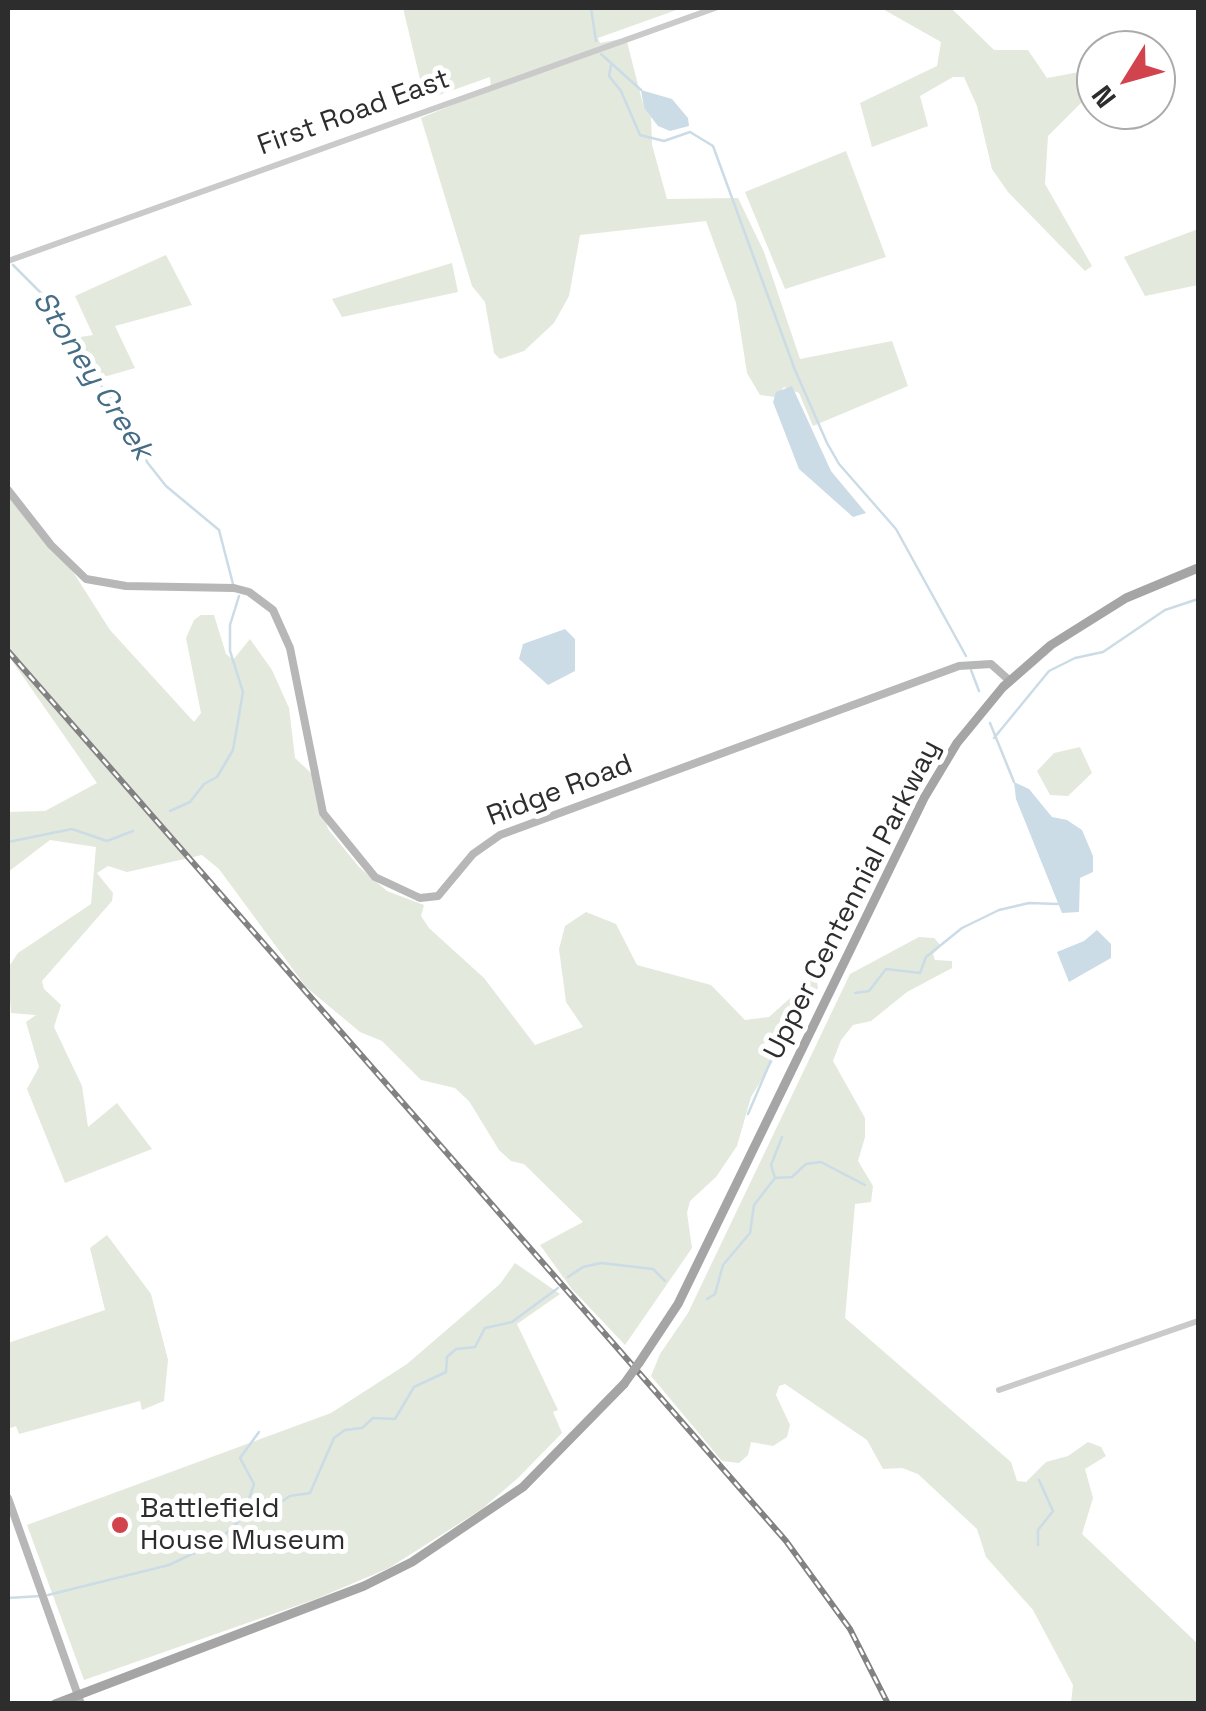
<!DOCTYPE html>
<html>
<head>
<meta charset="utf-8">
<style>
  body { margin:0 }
  #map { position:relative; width:1206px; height:1711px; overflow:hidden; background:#fff; font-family:"Space Grotesk",sans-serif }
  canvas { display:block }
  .frame { position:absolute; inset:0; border:10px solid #2d2d2d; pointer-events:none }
  .north { position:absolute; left:1076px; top:30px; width:100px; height:100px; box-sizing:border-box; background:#fff; border:2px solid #ababab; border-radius:50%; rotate:233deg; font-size:28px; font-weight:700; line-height:40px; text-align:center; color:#2d2d2d }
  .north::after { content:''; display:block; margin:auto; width:35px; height:45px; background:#d1434d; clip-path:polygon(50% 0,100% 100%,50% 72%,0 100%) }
</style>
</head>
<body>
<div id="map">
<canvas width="1206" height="1711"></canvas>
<div class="frame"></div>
<div class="north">N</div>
</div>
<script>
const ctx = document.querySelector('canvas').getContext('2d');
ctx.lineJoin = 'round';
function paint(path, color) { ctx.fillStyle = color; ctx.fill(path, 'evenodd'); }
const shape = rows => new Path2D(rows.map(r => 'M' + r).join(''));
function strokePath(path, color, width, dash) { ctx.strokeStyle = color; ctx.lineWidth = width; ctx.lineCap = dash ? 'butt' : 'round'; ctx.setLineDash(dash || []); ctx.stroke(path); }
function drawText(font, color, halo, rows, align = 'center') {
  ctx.font = font + ' "Space Grotesk",sans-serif'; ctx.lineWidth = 10; ctx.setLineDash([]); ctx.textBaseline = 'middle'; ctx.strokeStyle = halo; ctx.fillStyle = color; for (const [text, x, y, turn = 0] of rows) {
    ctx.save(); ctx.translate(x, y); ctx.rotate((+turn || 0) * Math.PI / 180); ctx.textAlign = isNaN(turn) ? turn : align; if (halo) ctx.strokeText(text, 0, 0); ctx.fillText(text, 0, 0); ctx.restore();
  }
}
paint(shape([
  [403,8,682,8,598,38,600,43,626,38,644,108,651,117,652,145,667,199,738,198,764,252,800,359,892,341,908,386,813,426,799,393,784,387,775,397,760,395,747,373,736,303,706,221,580,235,569,296,554,323,524,351,500,359,494,353,485,302,472,286,421,118,491,89,490,77,425,100],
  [881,8,951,8,994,50,1028,50,1047,78,1096,69,1096,88,1048,136,1045,184,1092,266,1085,271,1008,192,992,169,977,106,964,77,953,77,920,96,928,126,872,147,860,103,937,66,941,42],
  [846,151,886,257,785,289,745,192],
  [1198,229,1198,285,1145,296,1124,257],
  [166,255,192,305,115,326,135,368,97,379,74,338,93,335,75,296],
  [452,263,458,292,342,317,332,299],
  [8,492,68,564,110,630,194,722,201,713,186,638,194,620,201,615,214,615,226,654,233,660,250,639,272,670,289,708,295,758,312,774,328,829,359,867,387,891,424,905,421,916,429,928,484,978,535,1045,583,1027,566,1002,559,949,565,926,586,912,616,924,637,965,711,985,745,1020,769,1017,816,975,818,988,751,1097,737,1146,716,1177,690,1201,687,1213,692,1248,625,1345,571,1288,540,1245,583,1222,524,1164,511,1161,499,1150,469,1101,455,1088,421,1080,382,1041,360,1032,306,987,219,869,202,855,127,872,108,866,97,873,113,893,112,901,42,981,44,989,61,1005,54,1027,82,1086,88,1127,117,1103,152,1149,65,1183,27,1089,39,1067,26,1022,36,1015,11,1013,8,968,18,953,91,904,96,847,50,840,8,872,8,812,45,811,97,783,8,655],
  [1080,747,1092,773,1068,796,1050,795,1037,771,1054,753],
  [919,937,934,938,941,946,933,954,935,960,952,961,952,968,907,992,871,1021,853,1025,841,1040,833,1061,865,1118,865,1137,858,1161,873,1186,871,1202,855,1204,845,1318,1011,1462,1017,1481,1026,1482,1046,1462,1068,1456,1088,1442,1101,1447,1106,1456,1085,1469,1093,1498,1082,1534,1198,1644,1198,1703,1071,1703,1073,1685,1033,1610,986,1557,977,1529,918,1474,902,1468,883,1469,867,1440,785,1384,779,1386,776,1395,790,1425,787,1437,773,1446,751,1442,748,1455,739,1463,722,1461,651,1376,660,1354,688,1313,850,974],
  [107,1235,151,1294,168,1360,164,1401,142,1410,140,1401,19,1434,16,1426,8,1429,8,1343,105,1310,90,1248],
  [515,1263,560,1294,517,1324,558,1410,553,1412,562,1433,518,1478,482,1509,389,1568,316,1599,84,1680,27,1525,331,1413,407,1364,500,1284]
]), '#e3e9dc');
paint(shape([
  [641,90,672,99,688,118,689,126,670,131,658,126,644,108],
  [792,386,831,471,866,513,853,517,799,469,773,402,776,392],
  [565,629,575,639,575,671,548,685,519,659,523,644],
  [1014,782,1029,789,1052,817,1067,820,1082,830,1093,856,1093,872,1080,878,1079,912,1062,913,1016,799],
  [1097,930,1111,944,1111,958,1069,982,1057,952,1084,941]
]), '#cbdce7');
strokePath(shape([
  [591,8,596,41],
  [601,54,641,90],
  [611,65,609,76,621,91,640,135,664,141,690,132,713,146,795,370,827,443,839,464,896,529,966,656],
  [13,265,52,304,99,383,142,438,147,462,166,486,219,530,233,584],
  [971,670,979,691],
  [990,723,1014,782],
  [994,738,1049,671,1075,658,1103,652,1165,610,1198,599],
  [170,811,190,802,204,784,217,777,233,750,243,692,230,651,230,625,239,596],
  [8,842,72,829,107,841,133,831],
  [855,993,869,991,886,969,920,973,926,957,962,928,999,910,1029,903,1058,904],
  [748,1114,772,1058,783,1043],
  [775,1178,792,1177,806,1164,821,1162,865,1185],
  [568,1277,583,1267,601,1263,653,1269,665,1281],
  [707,1299,715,1294,723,1265,750,1233,754,1205,775,1178,771,1165,782,1137],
  [249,1499,254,1484,240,1458,259,1432],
  [1038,1545,1038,1530,1053,1511,1039,1480],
  [48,1595,169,1565,217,1542,238,1522,241,1507,249,1501,272,1508,290,1496,310,1493,334,1438,345,1430,362,1428,373,1418,395,1419,414,1387,446,1372,447,1357,456,1349,475,1347,485,1328,512,1322,558,1288],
  [8,1598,41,1596]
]), '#cbdce7', 2.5);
strokePath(shape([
  [8,261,715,8],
  [999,1390,1198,1321]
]), '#cacaca', 6);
strokePath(shape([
  [8,490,51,545,86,579,126,586,234,588,249,592,273,610,290,648,323,813,375,877,420,898,438,896,473,854,500,835,959,666,991,664,1010,681],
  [8,1498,81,1704]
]), '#b7b7b7', 8);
strokePath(shape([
  [639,1363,678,1304,924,798,957,743,1003,687,1051,645,1126,598,1198,568],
  [55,1704,364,1586,412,1562,523,1487,624,1384]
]), '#a5a5a5', 9);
const rail = shape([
  [8,651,786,1541,850,1629,888,1704]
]);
strokePath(rail, '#828282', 6);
strokePath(rail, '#fff', 2.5, [8]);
strokePath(shape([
  [624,1384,639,1363]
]), '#a5a5a5', 9);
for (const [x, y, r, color] of [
  [120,1525,10,"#d1434d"]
]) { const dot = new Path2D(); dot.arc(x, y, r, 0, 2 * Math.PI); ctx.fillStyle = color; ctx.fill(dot); strokePath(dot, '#fff', 4); }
drawText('28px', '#2d2d2d', '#fff', [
  ["First Road East",354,113,-20],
  ["Ridge Road",560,791,-21],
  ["Upper Centennial Parkway",853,900,-63]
]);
drawText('28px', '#2d2d2d', '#fff', [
  ["Battlefield",140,1509],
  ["House Museum",140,1541]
], 'left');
drawText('italic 30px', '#456d86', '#fff', [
  ["Stoney Creek",92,376,57]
]);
</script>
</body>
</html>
